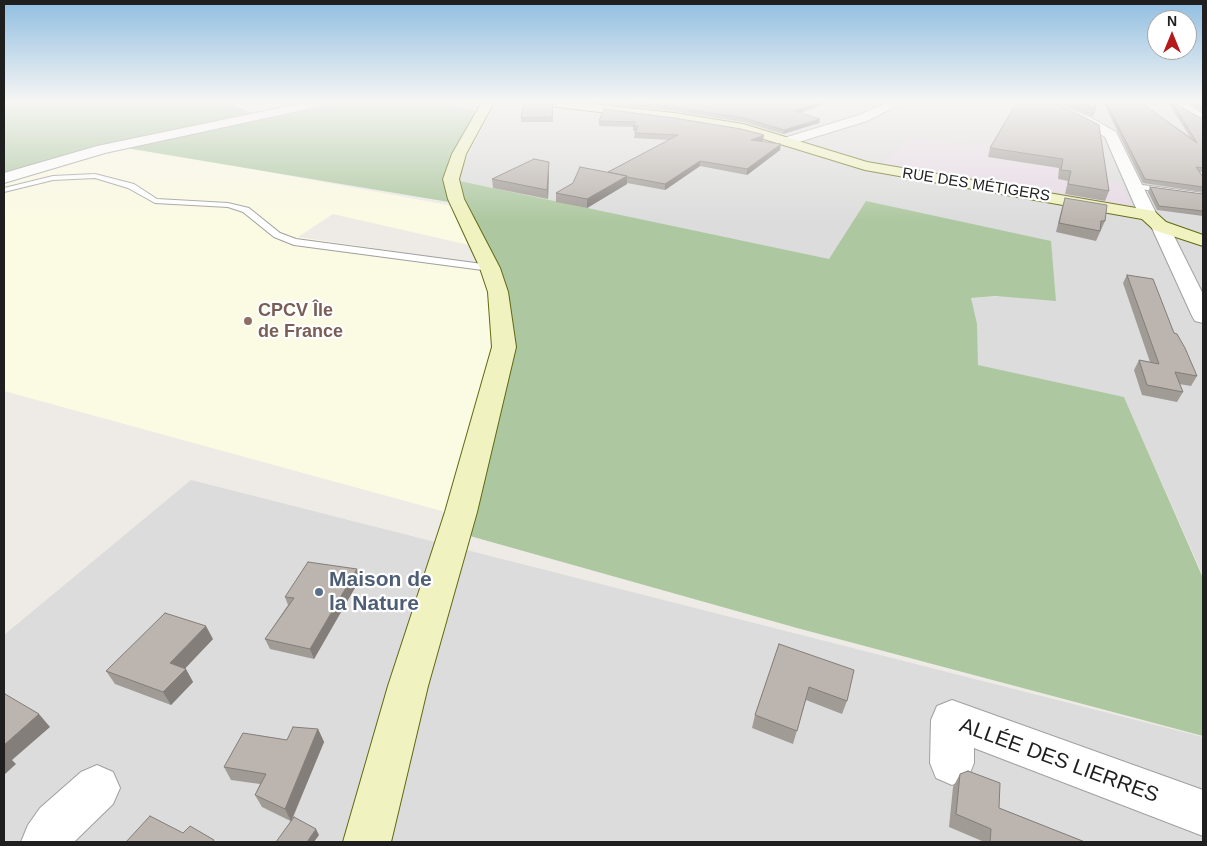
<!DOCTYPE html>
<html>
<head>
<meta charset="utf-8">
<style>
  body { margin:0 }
  #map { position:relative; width:1207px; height:846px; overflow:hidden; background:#eeebe6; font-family:Helvetica,sans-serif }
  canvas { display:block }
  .frame { position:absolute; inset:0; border:5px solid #1f1f1f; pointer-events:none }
  .north { position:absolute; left:1147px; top:10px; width:50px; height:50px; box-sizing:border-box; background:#fff; border:1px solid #a5a5a5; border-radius:50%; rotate:0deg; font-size:14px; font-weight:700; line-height:20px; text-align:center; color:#1f1f1f }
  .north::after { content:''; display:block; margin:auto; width:18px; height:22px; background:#b4191c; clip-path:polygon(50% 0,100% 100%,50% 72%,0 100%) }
</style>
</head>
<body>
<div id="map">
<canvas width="1207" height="846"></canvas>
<div class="frame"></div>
<div class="north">N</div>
</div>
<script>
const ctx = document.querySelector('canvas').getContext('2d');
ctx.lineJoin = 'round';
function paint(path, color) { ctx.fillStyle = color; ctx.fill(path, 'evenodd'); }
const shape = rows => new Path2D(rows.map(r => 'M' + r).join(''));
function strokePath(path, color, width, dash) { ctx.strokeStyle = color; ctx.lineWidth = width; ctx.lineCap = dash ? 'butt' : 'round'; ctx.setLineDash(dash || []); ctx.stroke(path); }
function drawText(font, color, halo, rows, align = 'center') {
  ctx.font = font + ' Helvetica,sans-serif'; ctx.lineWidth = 4.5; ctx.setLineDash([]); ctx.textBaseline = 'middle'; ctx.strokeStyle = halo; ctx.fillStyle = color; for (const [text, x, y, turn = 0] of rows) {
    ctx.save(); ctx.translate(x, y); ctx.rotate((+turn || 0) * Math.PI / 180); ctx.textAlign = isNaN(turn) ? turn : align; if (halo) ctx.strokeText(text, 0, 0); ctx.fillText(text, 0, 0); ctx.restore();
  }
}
paint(shape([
  [441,102,1203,102,1203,576,1124,397,978,366,971,298,1000,296,455,180,490,113],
  [191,480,1203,737,1203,842,4,842,4,635]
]), '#dcdcdc');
paint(shape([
  [909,138,993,147,1072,147,1059,174,1121,182,1131,206,912,173,880,165]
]), '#e6d9e4');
paint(shape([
  [122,145,453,206,469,245,333,214,298,237,481,264,486,274,493,347,449,513,4,391,4,178,65,159]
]), '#fbfae2');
paint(shape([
  [4,102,225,102,256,114,4,176],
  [347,102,436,102,477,111,447,186,449,202,126,148],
  [455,180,829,259,866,201,1051,241,1056,301,996,296,971,298,977,324,978,365,1124,397,1203,578,1203,736,797,628,470,536,510,309,506,285,501,272,496,267]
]), '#adc8a0');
const service = shape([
  [95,174,134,184,157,199,228,203,249,208,280,233,296,239,490,265,495,268,490,271,294,245,274,237,243,212,228,207,155,203,128,188,95,178,53,180,4,192,4,188,53,176,95,174],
  [1135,184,1203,193,1203,197,1132,188,1132,184,1135,184]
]);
const minor = shape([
  [308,102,331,102,326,105,105,153,4,183,4,173,97,146,308,102],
  [889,102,904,102,867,121,789,145,782,141,784,138,859,115,889,102],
  [1033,102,1050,102,1088,116,1116,132,1157,215,1154,219,1148,220,1142,219,1139,215,1105,137,1080,122,1033,102],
  [1173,102,1184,102,1203,114,1203,123,1174,106,1173,102],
  [1160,221,1166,222,1169,226,1203,294,1203,323,1195,321,1192,316,1151,226,1154,222,1160,221],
  [952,700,1203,790,1203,836,974,748,974,763,968,778,952,785,936,778,930,763,931,720,937,706,952,700],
  [97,765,113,772,120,788,113,804,74,842,21,842,28,825,40,808,81,772,97,765]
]);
const secondary = shape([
  [482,102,494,102,466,154,459,179,464,199,500,268,508,292,516,347,477,512,428,686,391,842,343,842,388,686,445,512,492,347,488,292,480,268,448,199,443,179,452,154,482,102],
  [537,102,576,102,674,113,743,124,867,162,1148,210,1154,211,1166,222,1203,235,1203,246,1154,230,1142,219,865,170,741,132,674,121,542,105,537,102]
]);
strokePath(service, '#a0a0a0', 2);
strokePath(minor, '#a0a0a0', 2);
strokePath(secondary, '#616912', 2);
paint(service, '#fff');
paint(minor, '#fff');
paint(secondary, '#f0f2c0');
paint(shape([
  [595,102,830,102,800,113,820,119,819,123,783,134,743,122,674,111],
  [1017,102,1109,191,1105,201,1065,194,1068,181,1058,179,1059,168,988,157,990,148],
  [1056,102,1095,102,1096,109,1093,117],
  [1103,102,1140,102,1190,137,1168,102,1174,102,1175,104,1203,119,1203,172,1199,172,1203,177,1203,192,1143,183],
  [1188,102,1203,102,1203,112],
  [553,108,553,122,521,122,521,118],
  [604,109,763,141,762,141,780,150,747,175,700,166,665,190,627,183,627,184,587,208,556,202,556,193,608,172,669,140,634,138,635,131,633,131,633,127,599,126,599,121],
  [549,170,548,199,493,188,492,179],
  [1150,187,1203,194,1203,216,1157,210,1148,192],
  [1065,198,1105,221,1096,241,1056,232,1062,207],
  [1127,275,1174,333,1197,376,1191,386,1179,384,1183,392,1177,402,1142,395,1134,370,1139,360,1150,362,1123,283],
  [360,579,314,659,270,649,265,639,288,605,285,597],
  [213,639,185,668,193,682,171,705,115,684,106,671],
  [779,644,847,701,842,714,806,700,793,744,752,728,755,715],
  [318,729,324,742,292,820,319,835,262,807,255,795,260,784,231,780,224,767,287,740],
  [960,774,999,808,1085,842,982,842,982,841,949,827,953,787]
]), '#a19b96');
paint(shape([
  [819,102,830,102,794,115,794,111],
  [820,119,819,123,783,134,784,130],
  [764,135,763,141,751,145,751,140],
  [781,144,780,150,747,175,747,169],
  [700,161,700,166,665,190,665,184],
  [549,162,549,170,548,199,547,190],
  [627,176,627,184,587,208,587,199],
  [357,569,360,579,314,659,310,649],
  [206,626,213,639,178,676,170,663],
  [186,669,193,682,171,705,163,692],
  [39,714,50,727,12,760,16,764,4,775,4,745],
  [318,729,324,742,291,821,285,809],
  [316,829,319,835,314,842,307,842]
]), '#837e7a');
const building = shape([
  [524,102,541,102,553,104,552,117,521,118,524,102],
  [630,102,819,102,794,111,820,119,784,130,744,118,674,107,630,102],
  [1017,102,1050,102,1082,116,1099,125,1109,191,1068,184,1071,171,1061,170,1063,159,990,148,1017,102],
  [1079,102,1095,102,1096,109,1079,102],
  [1106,102,1140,102,1197,143,1172,102,1174,102,1175,104,1203,119,1203,168,1196,167,1203,177,1203,187,1145,179,1106,102],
  [1195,102,1203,102,1203,107,1195,102],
  [604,109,674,118,741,129,764,135,751,140,781,144,747,169,700,161,665,184,627,177,627,176,608,172,678,135,635,133,638,126,633,126,636,122,599,121,604,109],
  [534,159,549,162,547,190,492,179,534,159],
  [580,167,627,176,587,199,556,193,573,183,580,167],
  [1150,187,1203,194,1203,211,1159,206,1150,187],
  [1065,198,1107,205,1105,221,1101,221,1100,231,1059,223,1065,198],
  [1127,275,1153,279,1174,333,1177,334,1185,348,1197,376,1175,372,1183,392,1147,385,1139,360,1159,364,1127,275],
  [308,562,357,569,310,649,265,639,294,598,285,597,308,562],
  [165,613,206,626,170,663,186,669,163,692,106,671,165,613],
  [779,644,854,670,847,701,809,687,797,731,755,715,779,644],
  [5,694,39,714,4,745,4,695,5,694],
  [293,727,318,729,285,809,255,795,266,774,224,767,243,733,287,740,293,727],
  [968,771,1000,783,999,808,1085,842,990,842,991,829,956,814,960,774,968,771],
  [150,816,183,833,190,826,214,840,213,842,126,842,150,816],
  [294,817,316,829,307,842,276,842,294,817]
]);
paint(building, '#bbb4af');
strokePath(building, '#837e7a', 1);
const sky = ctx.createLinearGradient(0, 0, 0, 221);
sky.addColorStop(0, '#90bee1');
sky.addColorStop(0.46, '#f7f6f4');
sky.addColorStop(1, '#f7f6f400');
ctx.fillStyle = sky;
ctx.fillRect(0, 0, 1207, 221);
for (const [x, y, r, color] of [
  [248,321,5,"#8d6e63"],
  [319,592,5,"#5c6f8a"]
]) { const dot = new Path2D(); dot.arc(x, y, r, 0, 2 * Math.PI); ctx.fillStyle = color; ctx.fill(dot); strokePath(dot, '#fff', 2); }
drawText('15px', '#1f1f1f', '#fff', [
  ["RUE DES MÉTIGERS",976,185,9]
]);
drawText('bold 18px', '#785e54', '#fff', [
  ["CPCV Île",258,311],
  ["de France",258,332]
], 'left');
drawText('bold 21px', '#4e5e75', '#fff', [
  ["Maison de",329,580],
  ["la Nature",329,604]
], 'left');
drawText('21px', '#1f1f1f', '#fff', [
  ["ALLÉE DES LIERRES",1059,761,20]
]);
</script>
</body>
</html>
